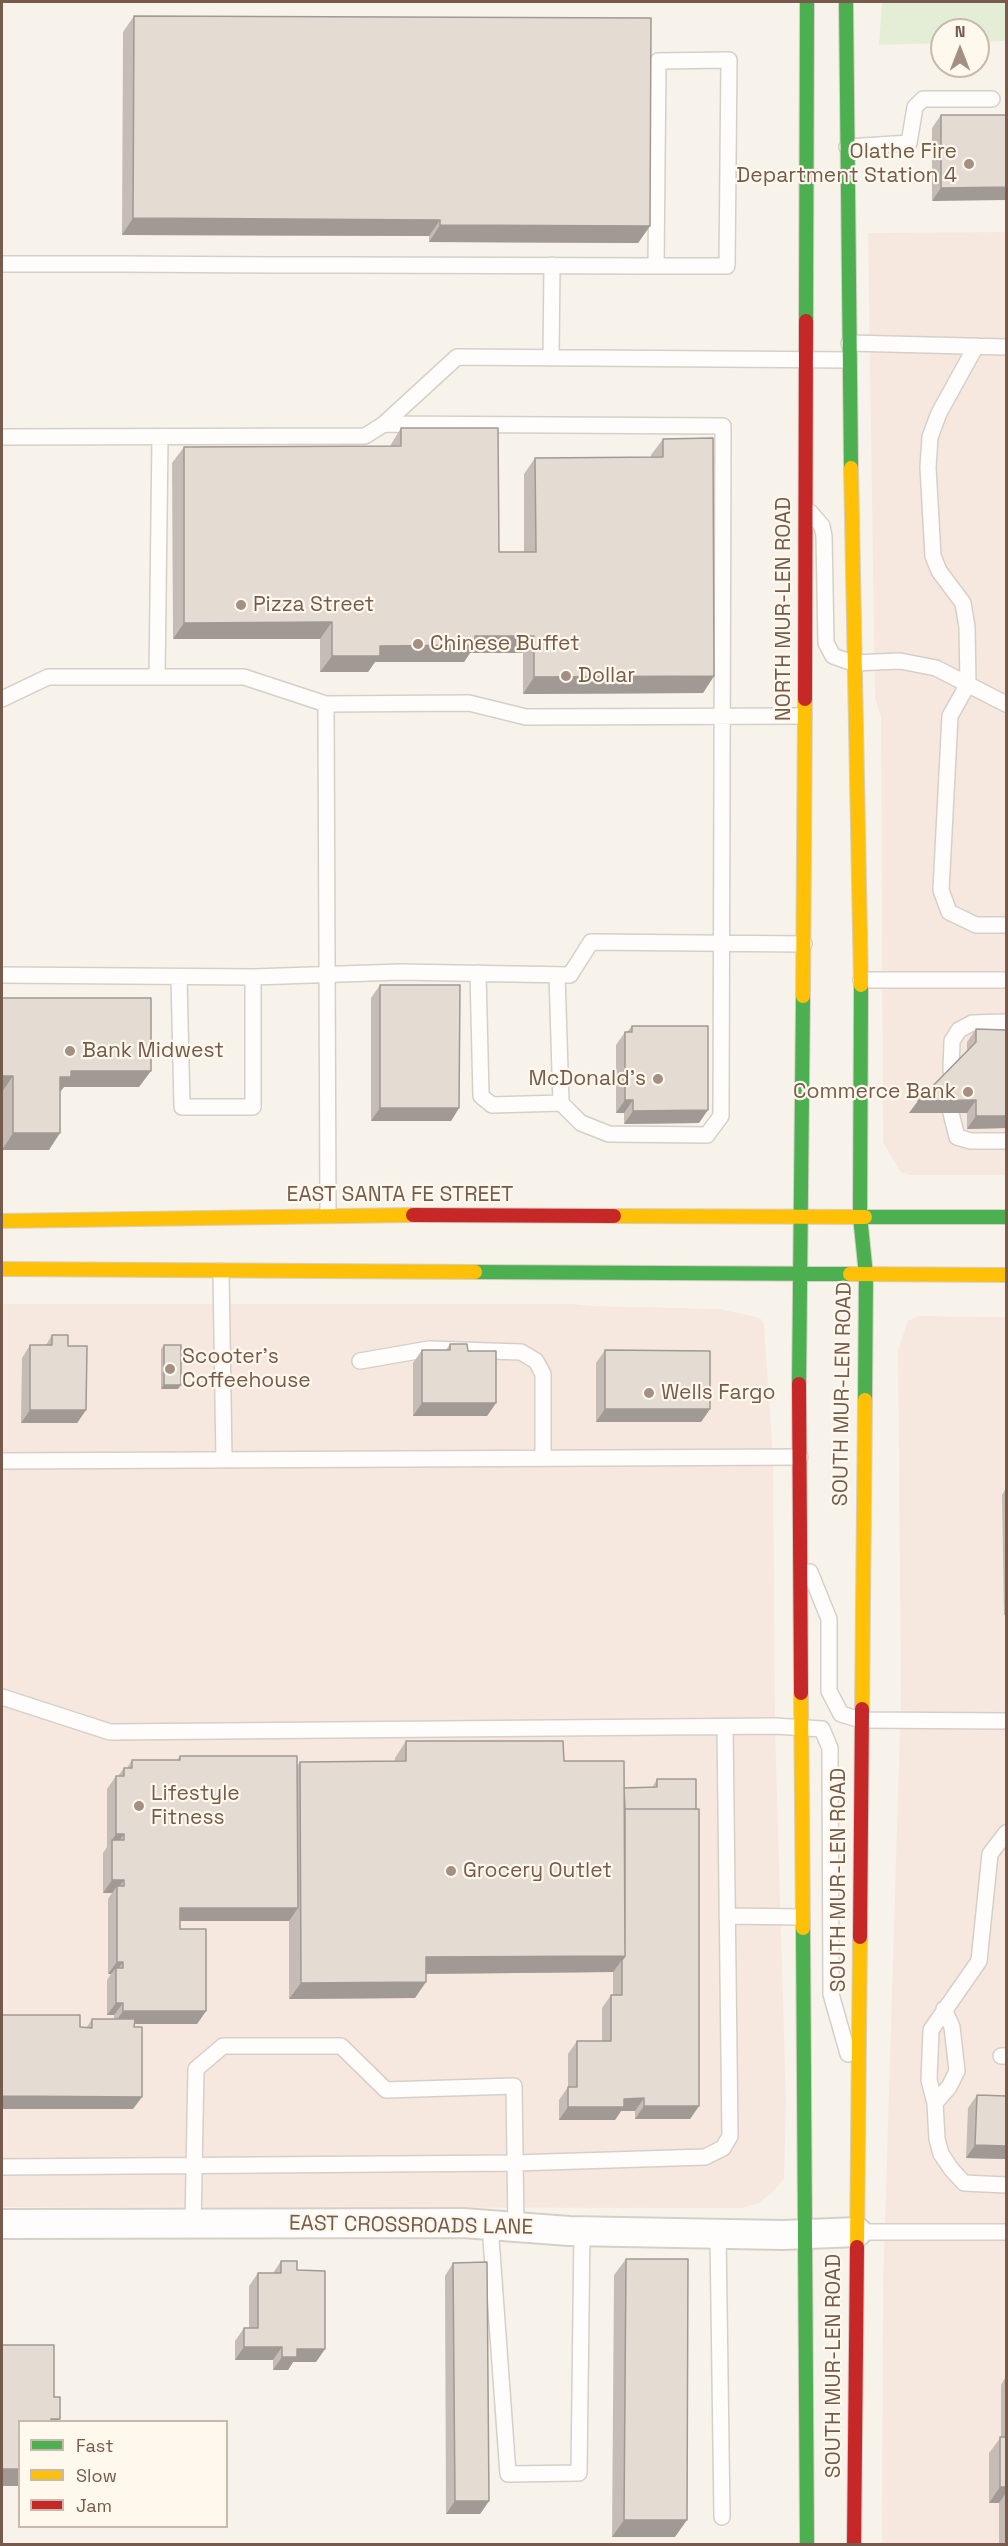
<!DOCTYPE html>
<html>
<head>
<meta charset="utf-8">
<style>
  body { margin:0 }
  #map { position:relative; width:1008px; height:2546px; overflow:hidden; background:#f7f3eb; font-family:"Space Grotesk",sans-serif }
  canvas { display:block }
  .frame { position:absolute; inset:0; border:3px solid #765a4b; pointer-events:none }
  .legend { position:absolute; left:18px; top:2420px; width:210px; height:108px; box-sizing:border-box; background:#fff8ed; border:2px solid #c8b9ac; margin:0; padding:8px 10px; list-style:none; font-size:18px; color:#765a4b }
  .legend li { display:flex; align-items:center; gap:12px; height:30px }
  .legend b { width:30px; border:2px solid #c8b9ac }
  .north { position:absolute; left:930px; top:18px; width:60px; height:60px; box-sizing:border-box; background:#fff8ed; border:2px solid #c8b9ac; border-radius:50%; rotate:0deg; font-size:16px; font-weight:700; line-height:24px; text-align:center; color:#765a4b }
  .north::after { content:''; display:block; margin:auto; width:21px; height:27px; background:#a39083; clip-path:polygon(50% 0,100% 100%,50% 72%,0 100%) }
</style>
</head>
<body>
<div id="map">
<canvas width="1008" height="2546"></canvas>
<div class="frame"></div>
<ul class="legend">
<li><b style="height:8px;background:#4caf50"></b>Fast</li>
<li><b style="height:8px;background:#ffc107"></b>Slow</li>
<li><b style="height:8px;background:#c62828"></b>Jam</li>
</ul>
<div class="north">N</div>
</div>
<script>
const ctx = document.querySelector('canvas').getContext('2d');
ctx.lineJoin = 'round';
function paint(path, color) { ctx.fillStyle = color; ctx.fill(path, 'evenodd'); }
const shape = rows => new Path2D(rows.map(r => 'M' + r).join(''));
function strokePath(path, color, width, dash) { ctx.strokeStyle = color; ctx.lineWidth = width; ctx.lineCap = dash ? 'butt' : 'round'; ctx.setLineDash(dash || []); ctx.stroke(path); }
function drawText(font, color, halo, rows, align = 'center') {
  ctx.font = font + ' "Space Grotesk",sans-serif'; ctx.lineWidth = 4.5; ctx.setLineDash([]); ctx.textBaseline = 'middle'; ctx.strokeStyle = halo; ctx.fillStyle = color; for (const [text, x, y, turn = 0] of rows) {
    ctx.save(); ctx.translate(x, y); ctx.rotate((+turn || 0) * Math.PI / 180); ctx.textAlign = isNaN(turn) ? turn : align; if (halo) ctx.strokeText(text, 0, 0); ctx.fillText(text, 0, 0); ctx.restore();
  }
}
paint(shape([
  [1006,232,1006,1175,909,1175,901,1172,883,1142,881,717,875,698,868,233],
  [2,1304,572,1304,592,1306,720,1309,760,1318,764,1324,773,1458,775,1726,786,2103,784,2179,773,2192,759,2203,742,2208,2,2207],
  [918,1316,1006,1317,1006,2544,882,2544,883,2288,901,1696,898,1350,908,1321]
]), '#f7e8df');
paint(shape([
  [882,2,1006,2,1006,41,978,42,978,30,942,30,942,43,879,45]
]), '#e4eed6');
const lane = shape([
  [847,147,909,143,915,107,923,99,992,99],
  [2,264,122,264,273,265,346,265,656,266,727,266,729,60,658,61,656,266],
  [849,343,1006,347],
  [976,346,939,413,930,437,928,467,933,556,939,571,963,603,967,627,968,684,950,716,941,890,949,912,976,925,1006,925],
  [551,358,552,265],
  [384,424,457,357,849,360],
  [2,437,365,436,384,424,723,426,721,1116,707,1135,609,1134,581,1123,561,1103],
  [810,512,822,526,824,536,826,643,833,656,853,663,900,661,936,668,1006,704],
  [157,677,160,437],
  [2,699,48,677,244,677,326,704,469,703,526,717,804,716],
  [326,704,328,1215],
  [478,973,481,1096,492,1105,561,1103,557,975],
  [2,975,253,977,400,972,570,975,591,942,804,944],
  [179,977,182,1107,253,1107,253,977],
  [861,980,1006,980],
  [951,1071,952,1041,959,1030,972,1023,1006,1022],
  [951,1113,957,1137,971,1141,1006,1141],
  [221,1271,224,1460],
  [360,1361,429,1349,521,1352,536,1361,543,1374,543,1458],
  [2,1461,800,1457],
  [810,1572,829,1619,829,1691,841,1714,861,1720,1006,1721],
  [2,1697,110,1732,775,1726,822,1729,830,1748,831,1994,848,2054],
  [1006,1833,990,1854,979,1961,931,2030,929,2080,935,2103,937,2139,941,2154,952,2170,964,2183,1006,2185],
  [727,1916,802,1917],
  [1001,2056,1006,2056],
  [935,2103,949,2087,957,2071,952,2027,944,2009],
  [2,2167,515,2163,705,2157,723,2148,730,2136,725,1727],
  [193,2224,196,2069,223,2046,341,2046,386,2090,514,2086,516,2226],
  [490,2225,508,2474,579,2473,582,2231],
  [857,2232,1006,2232],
  [718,2234,722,2517]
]);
const street = shape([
  [2,2224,463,2223,569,2231,783,2235,857,2232]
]);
const fast = shape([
  [846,2,851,468],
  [806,321,807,2],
  [861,985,860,1216,866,1275,865,1400],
  [865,1217,1006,1217],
  [475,1272,850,1274],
  [799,1384,803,996],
  [803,1928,807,2544]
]);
const slow = shape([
  [851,468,861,985],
  [803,996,805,699],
  [614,1216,865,1217],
  [2,1221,413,1215],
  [2,1269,475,1272],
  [850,1274,1006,1275],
  [801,1693,803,1928],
  [862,1709,865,1400],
  [857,2247,860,1937]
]);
const jam = shape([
  [805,699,806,321],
  [413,1215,614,1216],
  [799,1384,801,1693],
  [860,1937,862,1709],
  [854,2544,857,2247]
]);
strokePath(lane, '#d6cfc8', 18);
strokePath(street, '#d6cfc8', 32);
strokePath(fast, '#d7cfc8', 16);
strokePath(slow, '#d7cfc8', 16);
strokePath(jam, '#d7cfc8', 16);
strokePath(lane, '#fefdfc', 15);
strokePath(street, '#fefdfc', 28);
strokePath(fast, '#4caf50', 14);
strokePath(slow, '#ffc107', 14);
strokePath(jam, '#c62828', 14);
paint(shape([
  [134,16,650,226,638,243,429,242,429,236,122,235,123,32],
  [941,115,1006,115,932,201,932,128],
  [401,428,499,552,524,552,524,474,535,458,651,457,651,455,663,439,714,676,703,693,523,694,523,653,470,653,464,662,375,662,368,672,320,672,320,639,173,639,172,463,184,447,390,446],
  [380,985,459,1108,451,1121,371,1121,371,998],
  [2,998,139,1087,64,1087,60,1092,49,1150,2,1150],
  [632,1026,699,1123,624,1124,624,1113,616,1113,616,1045,625,1032,627,1032],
  [976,1029,1006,1128,967,1129,967,1113,909,1113,918,1101,967,1051,967,1042],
  [52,1335,86,1410,77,1423,21,1423,22,1358,30,1345,46,1345],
  [450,1344,496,1403,487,1416,413,1416,413,1363,422,1350,446,1350],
  [164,1345,178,1389,161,1389,161,1349],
  [605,1350,710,1409,701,1422,596,1422,596,1363],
  [1006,1488,1006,1615,1004,1615,1002,1495],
  [406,1741,564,1761,624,1788,652,1788,657,1779,699,2106,690,2119,635,2119,635,2111,621,2111,615,2120,559,2120,559,2100,568,2087,568,2054,577,2041,602,2041,602,2008,611,1995,613,1995,613,1972,426,1974,415,1998,289,1999,289,1920,180,1921,180,1929,206,2011,197,2024,134,2024,133,2109,2,2109,2,2015,80,2027,87,2027,92,2019,114,2019,114,2015,107,2015,107,1980,111,1974,108,1974,108,1899,112,1893,103,1893,103,1853,107,1847,107,1789,116,1776,118,1776,124,1768,127,1768,132,1760,177,1760,180,1756,297,1766,300,1762,395,1761,395,1758],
  [977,2095,1006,2159,966,2158,968,2108],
  [626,2259,675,2537,612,2537,614,2275],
  [281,2261,297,2270,325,2349,316,2362,293,2362,288,2370,273,2370,273,2360,235,2360,235,2341,244,2328,249,2328,249,2286,258,2273,273,2273],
  [453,2263,489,2501,480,2514,446,2514,445,2276],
  [1006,2376,1006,2544,999,2544,999,2503,989,2503,989,2453,1001,2437,1001,2385]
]), '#c4bcb5');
paint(shape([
  [1006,187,1006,200,932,201,941,188],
  [133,218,440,220,429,236,122,235],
  [440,225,650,226,638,243,429,242],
  [332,622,320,639,173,639,184,623],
  [475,636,534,636,523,653,470,653,464,662,375,662,368,672,320,672,332,656,380,646],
  [714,676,703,693,523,694,534,677],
  [71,1071,151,1071,139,1087,64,1087,59,1093,60,1077],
  [2,1076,13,1076,2,1092],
  [625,1100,633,1100,624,1113,616,1113],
  [976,1100,967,1113,909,1113,918,1101],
  [380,1108,459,1108,451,1121,371,1121],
  [708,1110,699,1123,624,1124,633,1111],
  [976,1116,1006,1116,1006,1128,967,1129],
  [13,1133,60,1133,49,1150,2,1150],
  [164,1385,181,1385,178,1389,161,1389],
  [422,1403,496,1403,487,1416,413,1416],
  [605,1409,710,1409,701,1422,596,1422],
  [30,1410,86,1410,77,1423,21,1423],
  [116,1834,124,1834,115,1847,112,1840,107,1847],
  [112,1880,124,1880,117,1890,117,1886,112,1893,103,1893],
  [180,1908,298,1908,289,1921,171,1921],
  [625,1956,613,1972,415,1974,426,1957],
  [117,1962,123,1962,116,1972,116,1968,111,1974,108,1974],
  [426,1982,415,1998,289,1999,301,1983],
  [116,2003,123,2003,114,2015,107,2015],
  [123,2011,206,2011,197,2024,114,2024],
  [2,2096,142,2097,133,2109,2,2109],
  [644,2098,635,2111,621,2111,615,2120,559,2120,568,2107,624,2099],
  [644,2106,699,2106,690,2119,635,2119],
  [975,2145,1006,2146,1006,2159,966,2158],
  [244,2347,282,2347,273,2360,235,2360],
  [297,2349,325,2349,316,2362,293,2362,288,2370,273,2370,282,2357],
  [51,2419,60,2419,58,2421,49,2421],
  [2,2469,20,2469,20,2486,2,2486],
  [1000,2487,1006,2487,1006,2493,999,2503,989,2503],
  [455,2501,489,2501,480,2514,446,2514],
  [624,2520,687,2520,675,2537,612,2537]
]), '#a09994');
const building = shape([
  [134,16,651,18,650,226,440,225,440,220,133,218,134,16],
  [941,115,1006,115,1006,187,941,188,941,115],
  [401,428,498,428,499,552,536,552,535,458,663,457,663,439,713,438,714,676,534,677,534,636,475,636,475,645,380,646,380,656,332,656,332,622,184,623,184,447,401,446,401,428],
  [380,985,460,985,459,1108,380,1108,380,985],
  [2,998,151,998,151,1071,71,1071,71,1077,60,1077,60,1133,13,1133,13,1076,2,1076,2,998],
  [632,1026,708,1026,708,1110,633,1111,633,1100,625,1100,625,1032,632,1032,632,1026],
  [976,1029,1006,1030,1006,1116,976,1116,976,1100,918,1101,976,1042,976,1029],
  [52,1335,68,1335,68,1346,87,1346,86,1410,30,1410,30,1345,52,1345,52,1335],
  [450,1344,467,1344,468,1351,496,1351,496,1403,422,1403,422,1350,450,1350,450,1344],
  [164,1345,181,1345,181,1385,164,1385,164,1345],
  [605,1350,710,1351,710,1409,605,1409,605,1350],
  [406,1741,563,1741,564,1761,624,1761,625,1956,426,1957,426,1982,301,1983,300,1762,406,1761,406,1741],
  [180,1756,297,1756,298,1908,180,1908,180,1929,206,1929,206,2011,123,2011,123,2003,116,2003,116,1968,123,1968,123,1962,117,1962,117,1886,124,1886,124,1880,112,1880,112,1840,124,1840,124,1834,116,1834,116,1776,124,1776,124,1768,132,1768,132,1760,180,1760,180,1756],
  [657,1779,696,1779,696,1809,625,1809,624,1788,657,1787,657,1779],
  [625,1809,699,1809,699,2106,644,2106,644,2098,624,2099,624,2107,568,2107,568,2087,577,2087,577,2041,611,2041,611,1995,622,1995,622,1960,625,1956,625,1809],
  [2,2015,80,2015,80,2027,92,2028,92,2019,135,2019,134,2027,142,2027,142,2097,2,2096,2,2015],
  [977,2095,1006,2096,1006,2146,975,2145,977,2095],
  [626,2259,688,2259,687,2520,624,2520,626,2259],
  [281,2261,297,2261,297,2270,325,2271,325,2349,297,2349,297,2357,282,2357,282,2347,244,2347,244,2328,258,2328,258,2273,281,2273,281,2261],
  [487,2262,489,2501,455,2501,453,2263,487,2262],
  [2,2345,54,2345,54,2397,60,2397,60,2419,51,2419,51,2421,20,2421,20,2469,2,2469,2,2345],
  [1000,2437,1006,2437,1006,2487,1000,2487,1000,2437]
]);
paint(building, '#e4dbd3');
strokePath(building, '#a09994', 1.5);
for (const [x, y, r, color] of [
  [969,164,6,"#a39083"],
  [241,605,6,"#a39083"],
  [418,644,6,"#a39083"],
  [566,676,6,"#a39083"],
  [70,1051,6,"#a39083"],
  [658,1079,6,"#a39083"],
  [968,1092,6,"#a39083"],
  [170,1369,6,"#a39083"],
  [649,1393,6,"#a39083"],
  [139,1806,6,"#a39083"],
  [451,1871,6,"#a39083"]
]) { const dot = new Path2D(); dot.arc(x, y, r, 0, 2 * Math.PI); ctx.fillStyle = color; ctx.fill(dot); strokePath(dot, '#fff8ed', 2); }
drawText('21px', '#765a4b', '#fff8ed', [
  ["Olathe Fire",957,152,"right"],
  ["Department Station 4",957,176,"right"],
  ["Pizza Street",253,605],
  ["Chinese Buffet",430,644],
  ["Dollar",578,676],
  ["Bank Midwest",82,1051],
  ["McDonald's",646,1079,"right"],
  ["Commerce Bank",956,1092,"right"],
  ["Scooter's",182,1357],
  ["Coffeehouse",182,1381],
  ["Wells Fargo",661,1393],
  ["Lifestyle",151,1794],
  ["Fitness",151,1818],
  ["Grocery Outlet",463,1871]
], 'left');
drawText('21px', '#765a4b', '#fff8ed', [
  ["NORTH MUR-LEN ROAD",784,609,-90],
  ["EAST SANTA FE STREET",400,1195],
  ["SOUTH MUR-LEN ROAD",843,1394,-89],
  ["SOUTH MUR-LEN ROAD",839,1880,-90],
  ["EAST CROSSROADS LANE",411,2226,1],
  ["SOUTH MUR-LEN ROAD",834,2366,-90]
]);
</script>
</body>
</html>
